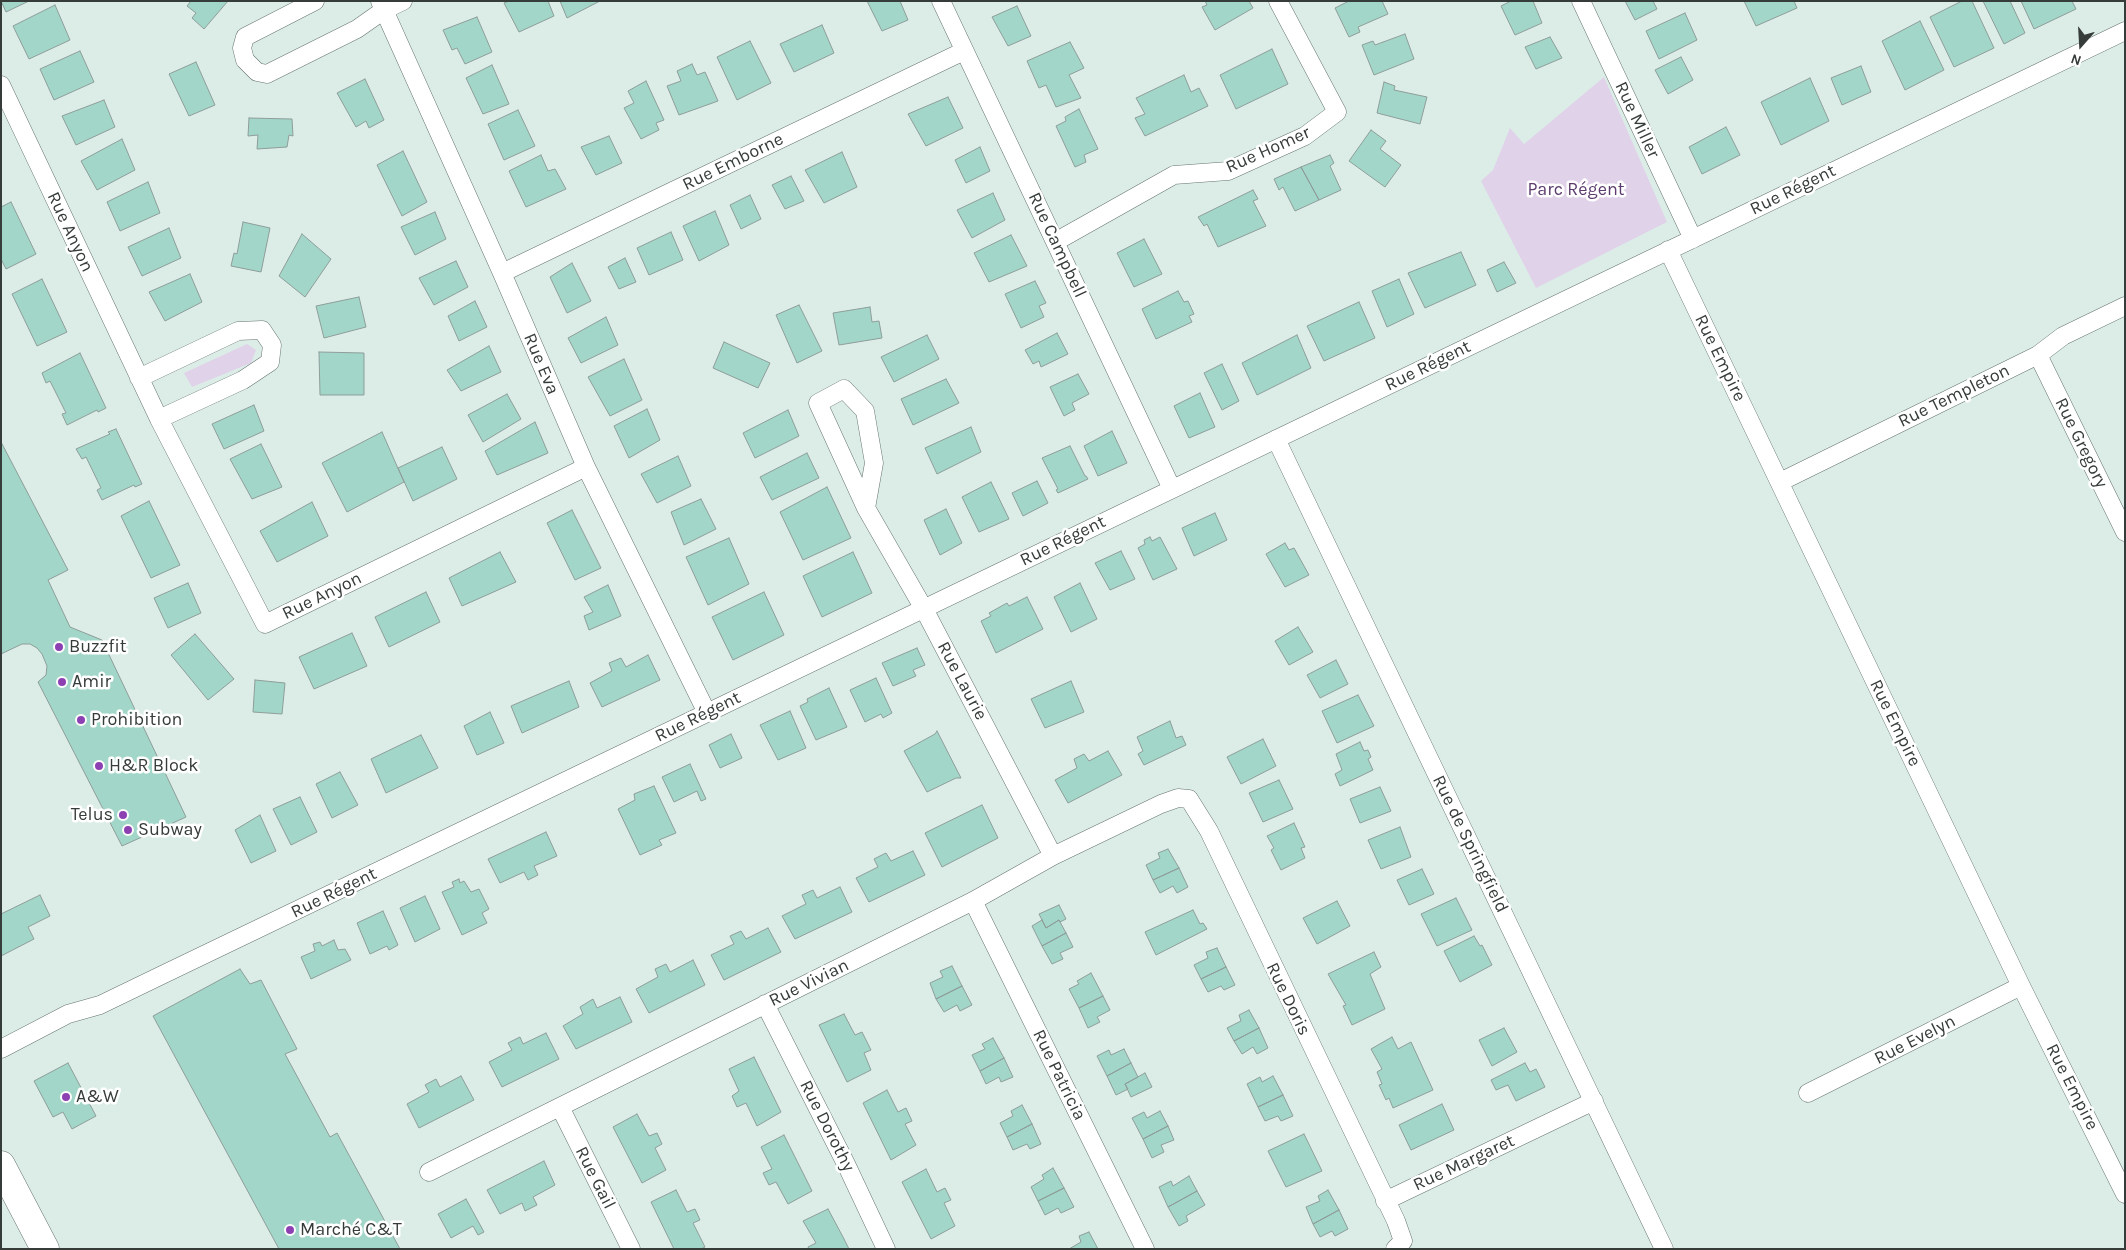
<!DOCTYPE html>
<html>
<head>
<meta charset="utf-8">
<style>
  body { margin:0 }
  #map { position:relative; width:2126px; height:1250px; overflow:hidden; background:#dcede8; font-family:Karla,sans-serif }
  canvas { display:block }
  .frame { position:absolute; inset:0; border:2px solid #363c3a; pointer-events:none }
  .north { position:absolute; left:2056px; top:20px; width:50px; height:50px; -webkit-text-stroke:4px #fff; paint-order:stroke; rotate:199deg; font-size:14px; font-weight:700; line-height:20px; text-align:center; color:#363c3a }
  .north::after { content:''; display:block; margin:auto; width:18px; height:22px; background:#363c3a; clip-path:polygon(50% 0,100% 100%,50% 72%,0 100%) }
</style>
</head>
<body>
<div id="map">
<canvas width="2126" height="1250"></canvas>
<div class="frame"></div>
<div class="north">N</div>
</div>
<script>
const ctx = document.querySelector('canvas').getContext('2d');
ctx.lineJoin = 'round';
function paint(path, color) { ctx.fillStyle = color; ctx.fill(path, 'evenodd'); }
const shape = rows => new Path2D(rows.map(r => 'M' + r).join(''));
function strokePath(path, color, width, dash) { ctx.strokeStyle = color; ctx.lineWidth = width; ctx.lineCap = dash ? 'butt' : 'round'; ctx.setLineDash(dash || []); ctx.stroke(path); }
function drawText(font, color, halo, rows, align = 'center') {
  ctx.font = font + ' Karla,sans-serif'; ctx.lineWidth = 5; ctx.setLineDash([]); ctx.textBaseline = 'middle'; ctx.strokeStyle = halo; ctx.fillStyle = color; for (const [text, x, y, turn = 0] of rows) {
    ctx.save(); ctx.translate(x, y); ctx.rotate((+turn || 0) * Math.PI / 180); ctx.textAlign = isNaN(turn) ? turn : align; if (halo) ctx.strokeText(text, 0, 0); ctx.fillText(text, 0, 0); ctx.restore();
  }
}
paint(shape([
  [1604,77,1667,222,1536,288,1481,181,1493,170,1510,128,1524,144],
  [247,344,256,350,251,363,192,387,184,373]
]), '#e0d2e9');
const building = shape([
  [1,1,29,1,6,12,1,1],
  [191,1,228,1,204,29,192,18,196,13,187,6,191,1],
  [509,1,548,1,554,16,519,32,504,3,509,1],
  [560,1,600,1,567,18,560,1],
  [867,1,900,1,908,20,882,31,867,1],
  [1205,1,1249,1,1253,8,1215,30,1202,7,1207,5,1205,1],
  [1349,1,1382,1,1388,14,1358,27,1360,32,1349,37,1335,8,1349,1],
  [1511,1,1533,1,1542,23,1515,35,1501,6,1511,1],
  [1625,1,1653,1,1657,9,1635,20,1625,1],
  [1744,1,1794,1,1797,8,1756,26,1744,1],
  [1962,1,1972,1,1994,48,1954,67,1930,17,1962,1],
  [1983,1,2010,1,2025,33,2004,44,1983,1],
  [2021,1,2072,1,2076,9,2034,29,2021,1],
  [55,5,70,40,29,59,13,26,55,5],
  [1017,6,1031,36,1008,46,992,17,1017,6],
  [1685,13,1697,40,1659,59,1646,31,1685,13],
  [477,17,492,52,465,64,457,48,452,50,443,30,477,17],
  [1920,21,1944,70,1905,90,1882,41,1920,21],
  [822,25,834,53,794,72,780,44,822,25],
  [1405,34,1414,59,1374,75,1362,45,1373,41,1375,45,1405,34],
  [1550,37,1562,58,1536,69,1525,47,1550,37],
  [750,41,771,83,737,100,717,57,750,41],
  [1070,42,1084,68,1069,75,1081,98,1056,107,1046,85,1039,88,1027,61,1070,42],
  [1272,49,1288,84,1236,109,1220,75,1272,49],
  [80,51,94,82,54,100,40,69,80,51],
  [1681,57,1693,80,1668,94,1655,70,1681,57],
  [196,62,215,105,189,116,169,74,196,62],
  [692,64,697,75,705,72,718,101,679,115,667,86,681,81,677,71,692,64],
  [492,65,509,104,483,114,466,78,492,65],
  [1861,66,1871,92,1842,105,1831,78,1861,66],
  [1184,75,1191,92,1199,88,1208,106,1145,136,1135,118,1145,114,1136,98,1184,75],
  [1810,78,1829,121,1781,145,1761,102,1810,78],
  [365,79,384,120,369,128,366,121,356,127,337,93,365,79],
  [646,81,664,120,656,123,659,130,641,139,624,108,634,103,628,91,646,81],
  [1384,82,1395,86,1394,90,1427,97,1420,124,1377,113,1384,82],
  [948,97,963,128,926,146,908,114,948,97],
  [104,100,115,127,76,145,62,116,104,100],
  [1079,109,1098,149,1084,155,1086,162,1075,167,1056,126,1066,121,1065,117,1079,109],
  [518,110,535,146,504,160,488,124,518,110],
  [249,118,292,119,293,136,289,135,287,147,257,149,258,135,248,136,249,118],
  [1726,127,1740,155,1702,174,1689,147,1726,127],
  [1371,130,1386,141,1380,149,1401,165,1385,187,1349,161,1371,130],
  [609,136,622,163,596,175,581,147,609,136],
  [122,139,135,170,97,190,81,161,122,139],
  [980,147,990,171,966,183,955,160,980,147],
  [403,151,427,202,402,216,377,165,403,151],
  [842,152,857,187,824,203,805,170,842,152],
  [541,155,548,171,555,169,566,189,526,207,509,171,541,155],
  [1330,155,1334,163,1330,166,1341,190,1319,200,1301,167,1330,155],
  [1301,167,1319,200,1295,211,1283,187,1279,190,1274,179,1301,167],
  [791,176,804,201,785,209,772,185,791,176],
  [148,182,160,213,120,231,107,202,148,182],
  [1253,190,1258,199,1253,201,1266,226,1218,247,1207,224,1204,226,1198,217,1253,190],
  [993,193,1005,220,972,238,957,210,993,193],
  [750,195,761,219,741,229,730,205,750,195],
  [11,202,36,254,6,269,1,259,1,207,11,202],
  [715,211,729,245,699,261,683,226,715,211],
  [435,212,446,239,415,255,401,227,435,212],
  [243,222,270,228,261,272,231,266,234,253,237,254,243,222],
  [169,228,181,258,142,276,128,247,169,228],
  [671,232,683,260,649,275,637,248,671,232],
  [302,234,331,259,305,297,279,276,302,234],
  [1011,235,1027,266,989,282,974,253,1011,235],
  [1144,239,1162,274,1134,287,1117,253,1144,239],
  [1461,252,1476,285,1425,308,1408,273,1461,252],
  [625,258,636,282,619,289,608,267,625,258],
  [456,261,468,287,434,305,419,278,456,261],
  [1504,262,1516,283,1497,292,1487,270,1504,262],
  [572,263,591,301,567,313,550,277,572,263],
  [190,274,202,302,165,321,149,292,190,274],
  [42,279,67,332,37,346,12,294,42,279],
  [1399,279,1414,314,1387,327,1372,291,1399,279],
  [1035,281,1046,303,1039,306,1044,317,1021,328,1005,294,1035,281],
  [1178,291,1184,302,1188,301,1194,314,1189,316,1192,322,1156,339,1142,309,1178,291],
  [359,297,366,327,324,338,316,306,359,297],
  [475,301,487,327,459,341,448,316,475,301],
  [1359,302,1375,338,1324,361,1307,326,1359,302],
  [799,305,822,351,797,363,776,315,799,305],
  [870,307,872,322,879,321,882,338,839,345,833,313,870,307],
  [606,317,618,345,581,363,568,338,606,317],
  [1057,333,1068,354,1041,367,1039,361,1033,364,1025,350,1057,333],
  [927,335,939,359,894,382,881,357,927,335],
  [1297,335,1311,368,1257,395,1242,363,1297,335],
  [724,342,770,363,758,388,713,368,724,342],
  [489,346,501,372,461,391,447,370,489,346],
  [319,352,364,353,364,395,320,395,319,352],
  [80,353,106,408,98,412,97,410,67,425,62,414,66,413,50,381,46,383,42,373,80,353],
  [624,359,642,400,610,416,588,377,624,359],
  [1222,364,1239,401,1222,410,1204,373,1222,364],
  [1078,374,1089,394,1072,403,1075,410,1064,416,1050,387,1078,374],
  [946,379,959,403,913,425,901,399,946,379],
  [1200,393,1215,427,1189,438,1174,406,1200,393],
  [507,394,521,419,483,442,468,415,507,394],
  [254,405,264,431,224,449,212,424,254,405],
  [647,409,660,440,629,458,614,426,647,409],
  [788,410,799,436,755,458,743,433,788,410],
  [535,422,548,453,497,475,485,451,535,422],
  [971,427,981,452,937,474,925,448,971,427],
  [116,429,142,484,135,487,134,485,102,500,97,490,101,488,86,457,82,459,76,449,110,434,108,432,116,429],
  [1112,431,1127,463,1098,476,1084,446,1112,431],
  [382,432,404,482,347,512,322,463,382,432],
  [1,442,68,570,48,580,70,627,102,640,186,817,122,846,38,682,46,675,47,666,42,654,37,648,30,644,22,644,1,654,1,442],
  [261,444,282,487,252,499,230,459,261,444],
  [1070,446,1085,476,1086,476,1088,479,1058,493,1056,490,1058,489,1042,458,1070,446],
  [442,447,457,479,413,501,398,468,442,447],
  [807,453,819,478,772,500,760,477,807,453],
  [678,456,691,486,657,503,641,474,678,456],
  [1037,481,1048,503,1023,516,1012,493,1037,481],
  [991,482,1009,519,979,532,962,497,991,482],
  [827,487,851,538,803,560,780,512,827,487],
  [701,499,716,529,684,545,671,512,701,499],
  [149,501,180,565,151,578,121,516,149,501],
  [312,502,328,536,277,562,260,531,312,502],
  [946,509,962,543,940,555,924,520,946,509],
  [572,510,601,568,575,580,547,523,572,510],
  [1215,513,1227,540,1194,556,1182,528,1215,513],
  [1150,537,1152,541,1160,537,1177,569,1153,580,1138,548,1145,544,1144,540,1150,537],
  [729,538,749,584,708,605,686,557,729,538],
  [1285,543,1289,550,1294,548,1309,575,1285,587,1266,554,1285,543],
  [1121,551,1135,579,1110,590,1095,563,1121,551],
  [500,552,516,582,462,606,449,578,500,552],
  [853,552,872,593,822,617,803,576,853,552],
  [188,583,201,613,168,628,154,598,188,583],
  [1080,583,1097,619,1071,632,1054,597,1080,583],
  [608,585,621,616,589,630,584,616,593,612,584,597,608,585],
  [426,592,440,622,389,647,375,617,426,592],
  [764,592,784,635,733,660,712,617,764,592],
  [1027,597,1043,629,996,653,981,621,991,616,989,613,1007,603,1009,606,1027,597],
  [1298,627,1313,652,1289,665,1275,641,1298,627],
  [352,633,367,666,314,689,299,657,352,633],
  [195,634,234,679,208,700,171,655,195,634],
  [917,648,925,665,913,670,916,676,893,686,882,663,917,648],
  [648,655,660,680,602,707,590,683,612,671,609,663,621,658,626,667,648,655],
  [1336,660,1348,684,1320,698,1307,675,1336,660],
  [876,678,892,713,883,718,881,714,865,722,850,690,876,678],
  [255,680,285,683,282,714,253,712,255,680],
  [569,681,579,707,522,733,511,706,569,681],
  [1071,681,1084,712,1045,728,1031,699,1071,681],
  [829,688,847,727,816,740,800,706,808,702,807,699,829,688],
  [1358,695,1374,726,1337,743,1322,711,1358,695],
  [790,711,806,748,778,760,760,725,790,711],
  [490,712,504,743,477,755,464,726,490,712],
  [1170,721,1176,738,1182,736,1186,745,1144,765,1138,754,1143,751,1137,737,1170,721],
  [937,731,961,778,956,778,927,792,904,751,935,734,937,731],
  [731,734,742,758,720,768,709,745,731,734],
  [421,735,438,768,386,793,371,759,421,735],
  [1263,739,1276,766,1241,784,1227,757,1263,739],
  [1360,742,1364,751,1368,750,1371,757,1368,759,1373,770,1340,786,1335,774,1342,770,1336,754,1360,742],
  [1108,751,1122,775,1068,803,1055,780,1077,768,1074,759,1084,754,1089,761,1108,751],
  [690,764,706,799,701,801,697,791,674,802,662,777,690,764],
  [340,772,358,805,332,818,316,784,340,772],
  [1279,780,1293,809,1263,822,1249,793,1279,780],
  [654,786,676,833,659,840,662,845,640,855,618,809,635,800,634,794,654,786],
  [1380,787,1391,811,1360,823,1350,799,1380,787],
  [300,797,317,832,291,845,273,809,300,797],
  [982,805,998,838,942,867,925,833,982,805],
  [260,815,276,851,251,863,235,830,260,815],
  [1294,823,1305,847,1301,848,1305,858,1281,870,1271,850,1274,848,1267,836,1294,823],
  [1400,827,1411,857,1381,869,1368,840,1400,827],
  [546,832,557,856,534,866,538,875,528,880,524,872,500,883,488,859,546,832],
  [1168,849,1179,868,1153,880,1146,865,1160,858,1158,853,1168,849],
  [913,851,925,875,869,902,856,878,878,867,874,859,886,853,891,861,913,851],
  [1179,868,1188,887,1177,893,1173,886,1160,893,1153,880,1179,868],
  [1422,869,1434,894,1409,905,1397,880,1422,869],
  [459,879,460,883,464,881,471,892,479,889,489,909,482,913,487,923,462,935,442,892,454,887,452,882,459,879],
  [840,887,852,912,795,939,782,916,806,904,802,895,813,890,817,898,840,887],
  [40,895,50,916,28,927,34,939,1,956,1,914,40,895],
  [425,896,440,929,415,942,400,908,425,896],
  [1456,898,1472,930,1437,946,1421,914,1456,898],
  [1337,901,1350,926,1317,944,1303,918,1337,901],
  [1059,905,1066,919,1060,922,1059,920,1046,928,1039,914,1059,905],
  [1193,910,1200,924,1203,923,1207,929,1156,955,1145,932,1193,910],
  [383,911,398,945,389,950,387,946,370,954,357,923,383,911],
  [1042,920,1046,928,1059,920,1066,933,1042,946,1032,926,1042,920],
  [768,928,781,952,724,980,711,955,734,944,730,936,741,931,746,939,768,928],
  [1066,933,1073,947,1060,953,1063,959,1052,964,1042,946,1066,933],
  [1474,936,1480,946,1482,945,1492,965,1460,982,1444,951,1474,936],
  [334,940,338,950,345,949,351,960,311,979,301,957,315,951,313,944,320,942,322,946,334,940],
  [1217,948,1226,967,1201,979,1194,965,1208,958,1206,952,1217,948],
  [1374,952,1381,967,1370,974,1385,1009,1352,1025,1343,1006,1346,1005,1328,974,1374,952],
  [693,960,705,985,649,1013,636,989,658,977,655,969,666,964,670,972,693,960],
  [952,966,962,986,936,999,930,983,943,977,940,971,952,966],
  [1226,967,1235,985,1224,990,1221,986,1208,992,1201,979,1226,967],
  [240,969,250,984,261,980,297,1049,285,1054,330,1137,337,1133,400,1249,279,1249,153,1016,240,969],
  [1091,973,1103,996,1079,1008,1069,989,1079,984,1077,981,1091,973],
  [962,986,972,1005,960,1011,957,1005,944,1012,936,999,962,986],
  [1103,996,1110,1010,1097,1017,1100,1022,1088,1028,1079,1008,1103,996],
  [620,997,632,1022,576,1049,563,1026,583,1014,580,1007,593,999,597,1008,620,997],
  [1249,1010,1259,1028,1234,1041,1227,1028,1241,1021,1239,1015,1249,1010],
  [844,1014,855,1035,862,1032,871,1050,864,1053,871,1070,847,1082,819,1025,844,1014],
  [1259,1028,1268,1048,1257,1054,1253,1047,1242,1054,1234,1041,1259,1028],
  [1504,1028,1517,1052,1492,1066,1479,1040,1504,1028],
  [546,1033,559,1059,502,1087,489,1062,512,1050,508,1043,520,1037,523,1044,546,1033],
  [1392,1037,1398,1049,1411,1042,1433,1090,1393,1108,1389,1098,1386,1100,1379,1085,1382,1084,1377,1072,1382,1069,1371,1049,1392,1037],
  [993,1038,1004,1058,980,1071,972,1055,985,1049,982,1044,993,1038],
  [1124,1049,1131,1063,1107,1076,1097,1056,1109,1050,1111,1055,1124,1049],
  [754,1057,781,1112,757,1126,746,1103,737,1107,732,1096,739,1091,729,1069,754,1057],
  [1004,1058,1013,1077,1001,1082,999,1077,986,1084,980,1071,1004,1058],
  [68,1063,96,1116,72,1129,63,1112,53,1117,34,1081,68,1063],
  [1131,1063,1138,1077,1125,1084,1128,1089,1116,1095,1107,1076,1131,1063],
  [1525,1063,1530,1072,1536,1069,1545,1087,1516,1101,1508,1085,1496,1090,1491,1080,1525,1063],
  [1145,1073,1152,1087,1131,1097,1125,1084,1145,1073],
  [461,1076,474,1100,419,1128,407,1104,429,1092,425,1085,436,1079,440,1087,461,1076],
  [1273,1076,1283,1095,1258,1107,1247,1084,1260,1077,1262,1082,1273,1076],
  [887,1090,898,1112,906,1108,912,1121,905,1124,916,1145,891,1160,863,1103,887,1090],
  [1283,1095,1293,1116,1281,1121,1278,1116,1265,1121,1258,1107,1283,1095],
  [1442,1104,1454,1130,1411,1150,1399,1125,1442,1104],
  [1022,1105,1032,1124,1007,1137,1000,1123,1013,1116,1011,1111,1022,1105],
  [1160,1111,1168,1126,1143,1139,1132,1118,1144,1112,1147,1118,1160,1111],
  [637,1114,649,1136,657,1133,662,1144,655,1148,666,1170,642,1183,613,1127,637,1114],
  [1032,1124,1041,1144,1030,1149,1027,1144,1013,1150,1007,1137,1032,1124],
  [1168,1126,1174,1140,1161,1145,1164,1152,1152,1158,1143,1139,1168,1126],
  [1304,1134,1322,1171,1286,1187,1268,1151,1304,1134],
  [784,1135,812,1191,788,1204,776,1182,769,1185,763,1173,772,1169,761,1147,784,1135],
  [544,1161,555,1185,533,1197,537,1205,525,1211,522,1203,500,1214,487,1190,544,1161],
  [1053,1168,1064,1188,1038,1201,1031,1187,1044,1179,1042,1175,1053,1168],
  [926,1169,937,1192,945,1188,951,1200,944,1203,955,1226,931,1239,902,1182,926,1169],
  [1189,1176,1197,1191,1168,1207,1159,1187,1171,1181,1173,1186,1189,1176],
  [1064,1188,1074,1207,1061,1213,1058,1208,1045,1215,1038,1201,1064,1188],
  [676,1190,687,1212,695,1209,700,1220,693,1223,705,1247,701,1249,674,1249,651,1202,676,1190],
  [1328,1190,1339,1210,1313,1224,1306,1207,1320,1201,1318,1196,1328,1190],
  [1197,1191,1205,1205,1186,1216,1188,1221,1179,1226,1168,1207,1197,1191],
  [466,1199,484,1232,478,1235,473,1226,451,1238,438,1214,466,1199],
  [828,1209,843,1237,849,1249,809,1249,808,1247,816,1243,803,1221,828,1209],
  [1339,1210,1348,1229,1335,1236,1332,1231,1320,1237,1313,1224,1339,1210],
  [1089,1232,1098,1249,1069,1249,1081,1242,1079,1236,1089,1232]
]);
paint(building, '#a2d6c8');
strokePath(building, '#8e9d99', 1);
const street = shape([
  [315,1,245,37,242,48,245,60,257,72,267,74,357,29,384,10,403,1],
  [380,1,502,273,586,467,707,713],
  [941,1,1172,489],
  [1581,1,1693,239],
  [1,85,159,419,265,624,586,467],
  [1055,242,1174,175,1228,171,1305,136,1337,112,1278,1],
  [1668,250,2021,986,2125,1194],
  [502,273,964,51],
  [2038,355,2125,532],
  [139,378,238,331,262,330,272,345,270,362,243,380,159,419],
  [1276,439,1664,1249],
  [1780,482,2038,355,2063,336,2125,306],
  [866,508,874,463,865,411,844,389,818,403,866,508,924,609,1053,856],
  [973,901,1145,1249],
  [765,1004,846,1164,886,1249],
  [1,1049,68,1014,100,1005,162,975,2125,31],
  [1808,1093,2021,986],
  [560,1107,631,1249],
  [429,1172,973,901,1053,856,1161,804,1178,798,1189,799,1209,831,1396,1221,1403,1241,1395,1249],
  [1385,1201,1594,1101]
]);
const primary = shape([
  [1,1165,45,1249]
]);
strokePath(street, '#667470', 19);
strokePath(primary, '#667470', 29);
strokePath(street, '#fff', 18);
strokePath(primary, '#fff', 28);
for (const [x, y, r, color] of [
  [59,647,5,"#8c40b2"],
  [62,682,5,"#8c40b2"],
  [81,720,5,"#8c40b2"],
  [99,766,5,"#8c40b2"],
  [123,815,5,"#8c40b2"],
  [128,830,5,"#8c40b2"],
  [66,1097,5,"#8c40b2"],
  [290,1230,5,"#8c40b2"]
]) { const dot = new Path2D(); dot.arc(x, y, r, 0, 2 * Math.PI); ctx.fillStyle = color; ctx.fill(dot); strokePath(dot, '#fff', 2); }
drawText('18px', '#363c3a', '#fff', [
  ["Rue Miller",1637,120,65],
  ["Rue Homer",1268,150,-24],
  ["Rue Emborne",733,162,-26],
  ["Rue Régent",1793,190,-26],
  ["Rue Anyon",70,232,65],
  ["Rue Campbell",1057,245,65],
  ["Rue Empire",1720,358,64],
  ["Rue Eva",541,364,67],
  ["Rue Régent",1428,366,-26],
  ["Rue Templeton",1954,396,-26],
  ["Rue Gregory",2081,443,64],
  ["Rue Régent",1063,541,-26],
  ["Rue Anyon",322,596,-26],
  ["Rue Laurie",962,681,62],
  ["Rue Régent",698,717,-26],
  ["Rue Empire",1895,723,64],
  ["Rue de Springfield",1470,844,64],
  ["Rue Régent",334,893,-26],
  ["Rue Vivian",809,983,-26],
  ["Rue Doris",1288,999,64],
  ["Rue Evelyn",1915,1040,-27],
  ["Rue Patricia",1059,1075,64],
  ["Rue Empire",2072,1087,63],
  ["Rue Dorothy",827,1126,63],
  ["Rue Margaret",1464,1163,-25],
  ["Rue Gail",595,1178,63]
]);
drawText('18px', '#5c3c6e', '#fff', [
  ["Parc Régent",1576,190]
]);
drawText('18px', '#363c3a', '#fff', [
  ["Buzzfit",69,647],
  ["Amir",72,682],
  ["Prohibition",91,720],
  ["H&R Block",109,766],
  ["Telus",113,815,"right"],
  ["Subway",138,830],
  ["A&W",76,1097],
  ["Marché C&T",300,1230]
], 'left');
</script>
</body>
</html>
